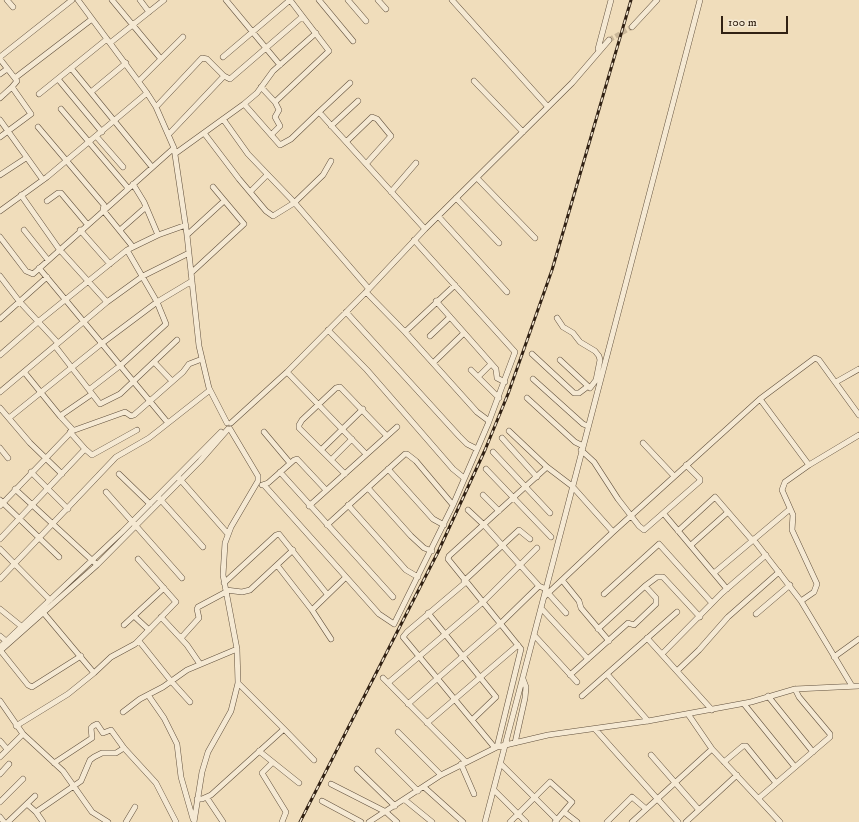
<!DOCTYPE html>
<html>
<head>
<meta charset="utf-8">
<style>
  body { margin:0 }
  #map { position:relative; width:859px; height:822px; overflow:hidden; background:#f0ddbb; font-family:"IM FELL DW Pica",serif }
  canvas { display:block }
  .scale { position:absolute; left:721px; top:16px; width:67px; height:18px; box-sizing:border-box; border:2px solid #312113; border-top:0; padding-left:5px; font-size:12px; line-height:14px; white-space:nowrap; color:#312113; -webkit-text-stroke:3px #f5e9d3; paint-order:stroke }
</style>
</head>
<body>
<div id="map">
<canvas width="859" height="822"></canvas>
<div class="scale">100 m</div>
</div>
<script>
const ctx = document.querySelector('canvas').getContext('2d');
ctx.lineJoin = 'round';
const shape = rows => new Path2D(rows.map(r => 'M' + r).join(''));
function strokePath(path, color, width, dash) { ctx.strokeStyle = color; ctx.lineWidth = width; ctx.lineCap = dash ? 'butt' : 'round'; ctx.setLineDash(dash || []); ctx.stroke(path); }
strokePath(shape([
  [609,40,632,27]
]), '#cab799', 5, [5, 2.5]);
const minor = shape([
  [7,0,13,7],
  [78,0,147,93,156,107,174,148,187,235,199,346,209,388,227,423],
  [112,0,161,59],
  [140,0,149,12],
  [226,0,280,65],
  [319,0,353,41],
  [348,0,366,21],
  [378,0,386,9],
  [452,0,548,107],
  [632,27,657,0],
  [110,43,164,0],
  [598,49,611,0],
  [0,57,72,0],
  [223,57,290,0],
  [0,59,17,81,12,87],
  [71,68,152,167],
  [0,74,7,69],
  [15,78,92,19],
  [58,79,102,132],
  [139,81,183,37],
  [474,81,523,132],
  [261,87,275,102,329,51,290,0],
  [91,92,126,63],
  [39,94,107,39],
  [0,98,12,87,31,114,0,137],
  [244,104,257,93,273,71,316,33],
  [156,107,202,58,207,59,224,76],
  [61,109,128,188],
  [319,112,350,83],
  [223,119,248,154,294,202,369,289],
  [0,120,43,180],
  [331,126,358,101],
  [38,127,104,205,103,210,133,247],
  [204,133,239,179,266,211,273,216,294,203,323,175,331,161],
  [169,134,224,76,230,79,302,17],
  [271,135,280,126,275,117,279,110,275,102],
  [96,136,123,167],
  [346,142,372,117,377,119,391,136,366,164],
  [176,153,244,104,280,145,291,139,319,112,425,229],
  [0,175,26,158],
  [477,178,535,238],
  [133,184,144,202,158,235],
  [250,192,267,175],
  [391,192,416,163],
  [21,195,59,249,107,302],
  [456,198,499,243],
  [47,201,58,193,61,193,87,224],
  [0,211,47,177,147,93],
  [438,216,507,292],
  [24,230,48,260],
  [80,230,110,264],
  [120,230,146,207],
  [187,235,224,201],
  [0,237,26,271,33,274,174,148],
  [39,268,168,423],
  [191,273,244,224,213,187],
  [0,276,19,301,58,343],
  [366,292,405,332,477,412,489,421],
  [436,301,496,369,497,378,505,382],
  [346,312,459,436,467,444,477,449],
  [557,318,563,327,573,333,580,342,595,351,599,356,600,360,596,380,590,388],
  [0,319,47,277],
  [328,330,367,370,453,469,464,478],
  [405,332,455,285],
  [430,336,450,317],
  [55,346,100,404,120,394,177,340],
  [532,354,574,393,579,393,587,387],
  [0,355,39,321,127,250,158,235,186,225],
  [560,360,590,388],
  [154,362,172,381],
  [433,363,464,333],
  [471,370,499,398],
  [287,372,366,454],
  [25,373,60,416,92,394],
  [478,377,491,364],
  [533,379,583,424,588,426],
  [836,382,859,369],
  [90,389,121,365,166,324,157,302,127,250],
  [0,392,107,302,143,276,189,253],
  [527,398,575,442,583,446],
  [760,399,815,358,819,360,859,415],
  [0,408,30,443,62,474],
  [60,416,73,430],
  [9,418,101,344,157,302,192,281],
  [231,423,287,372,366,292,425,229,572,83,609,40],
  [509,431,547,467,572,486,613,532],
  [264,432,290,463],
  [502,438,537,477],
  [643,443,674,476],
  [0,448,8,458],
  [85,449,92,455,137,430],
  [321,450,363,409],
  [581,450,594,462,618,499,639,526,644,530,700,481,700,479,686,465],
  [493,452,550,513],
  [331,460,352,439],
  [388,469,433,519,444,525],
  [486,469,551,537],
  [31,472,68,509],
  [280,472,393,597],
  [119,474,150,504],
  [345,474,299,428,299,425,302,420,336,388,340,387,386,435],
  [178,477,228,534],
  [262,485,268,483,294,460,297,459,326,490],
  [264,485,379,614,394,624,453,505,488,424,515,352,414,240],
  [368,488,411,536,424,548,432,551],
  [15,489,95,563],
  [106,492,182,578],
  [483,495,499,511],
  [159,498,203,547],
  [0,500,59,557],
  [348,505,406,570,418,577],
  [0,506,72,431,125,412,131,416,134,415,183,372,189,364,202,359],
  [309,506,397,427],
  [468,510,484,525,539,586,546,589],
  [664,514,727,589],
  [327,525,405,454,407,454,416,461,453,505],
  [678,531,715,497,752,540],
  [0,539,85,449,70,432],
  [753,539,801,601],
  [691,545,728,512],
  [0,549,50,600],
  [277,565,312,610,331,639],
  [714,573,790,509],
  [0,579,116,457,149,438,210,390],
  [562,580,579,601,581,608,609,641],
  [464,581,519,530,530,539],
  [466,582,407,632,403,637,495,748],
  [224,583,276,535,279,534,327,594],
  [226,590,242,592,250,590,293,550],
  [548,593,566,613],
  [604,594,659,544,712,603],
  [545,596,613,532,760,399,809,465],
  [541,608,588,659],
  [0,609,21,626],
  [312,610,346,577],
  [42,611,94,673,111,657,135,644,176,602,138,559],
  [428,613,496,697,472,720],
  [756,614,790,585],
  [134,616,149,630],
  [161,617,187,645,200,664],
  [124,625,164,588],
  [598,629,645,586],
  [534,635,577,682],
  [0,636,6,641],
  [181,638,199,618,197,609,198,607,226,592],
  [647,638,712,710],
  [139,641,171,681,190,702],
  [0,647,122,532,221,432],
  [0,650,28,685,32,687,81,656],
  [0,651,97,565,200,461,228,429],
  [662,654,722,593,766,555],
  [834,657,859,639],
  [677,671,699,650,728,617,779,572],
  [607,674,648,721],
  [570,675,628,623,634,625,656,604,656,598,645,586,657,577,663,577,700,617],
  [383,678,466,762],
  [388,683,483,602,537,548],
  [852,686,801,601,814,592,817,584,792,530,793,515,782,490,785,482,809,465,859,435],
  [148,695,164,718,177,744,181,777,193,819],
  [582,696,677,612],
  [768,696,813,752],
  [0,701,23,734,63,771,92,812,108,822],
  [408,704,500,624,539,586],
  [744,704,795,767],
  [123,712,140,699,163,687,187,670,237,649],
  [688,714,712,749,780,822],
  [427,723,518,645],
  [16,726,68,694,94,673],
  [284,729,314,760],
  [595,729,678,822],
  [398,732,441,775],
  [0,741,7,749],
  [515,743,525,698,526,687,523,679],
  [497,747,521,649,448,559,449,556,547,467],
  [259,751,299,783],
  [378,751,418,791],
  [651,755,699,810],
  [0,757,23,734],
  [724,762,743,746,746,746,776,783],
  [54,763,92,738,91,728,93,726,97,724,103,733,111,730,124,748,156,783,176,822],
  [272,763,262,773,286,812,282,822],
  [461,764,474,794],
  [501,764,557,820],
  [357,769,395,806],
  [0,774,9,764],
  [331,784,386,812,397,822],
  [424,787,463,822],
  [494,790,526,822],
  [207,798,223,822],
  [759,798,830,737,830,734,799,697,795,689],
  [197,799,202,799,211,795,284,729,238,683],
  [405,800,432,822],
  [322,801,361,822],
  [0,802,23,779],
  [27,804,36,812,43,822],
  [36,812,81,781,90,760,94,757,102,753,116,753,124,748],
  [564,812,577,822],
  [0,817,4,822],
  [8,822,35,796],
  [126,822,135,807],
  [194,822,202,772,208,752,231,711,238,683,237,649,223,575,225,543,231,527,258,481,258,476,230,429],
  [369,822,441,775,497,747,548,735,648,721,751,702,795,689,859,686],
  [485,822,700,0],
  [510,822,550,782,572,802,555,822],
  [607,822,632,797,646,809],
  [632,822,712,749],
  [686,822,737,775]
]);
strokePath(minor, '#61503d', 6);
strokePath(minor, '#f5e9d3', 5);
const rail = shape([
  [300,822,438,552,485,450,508,394,552,270,631,0]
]);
strokePath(rail, '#312113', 3);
strokePath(rail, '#f5e9d3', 1.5, [4.5]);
</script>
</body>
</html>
